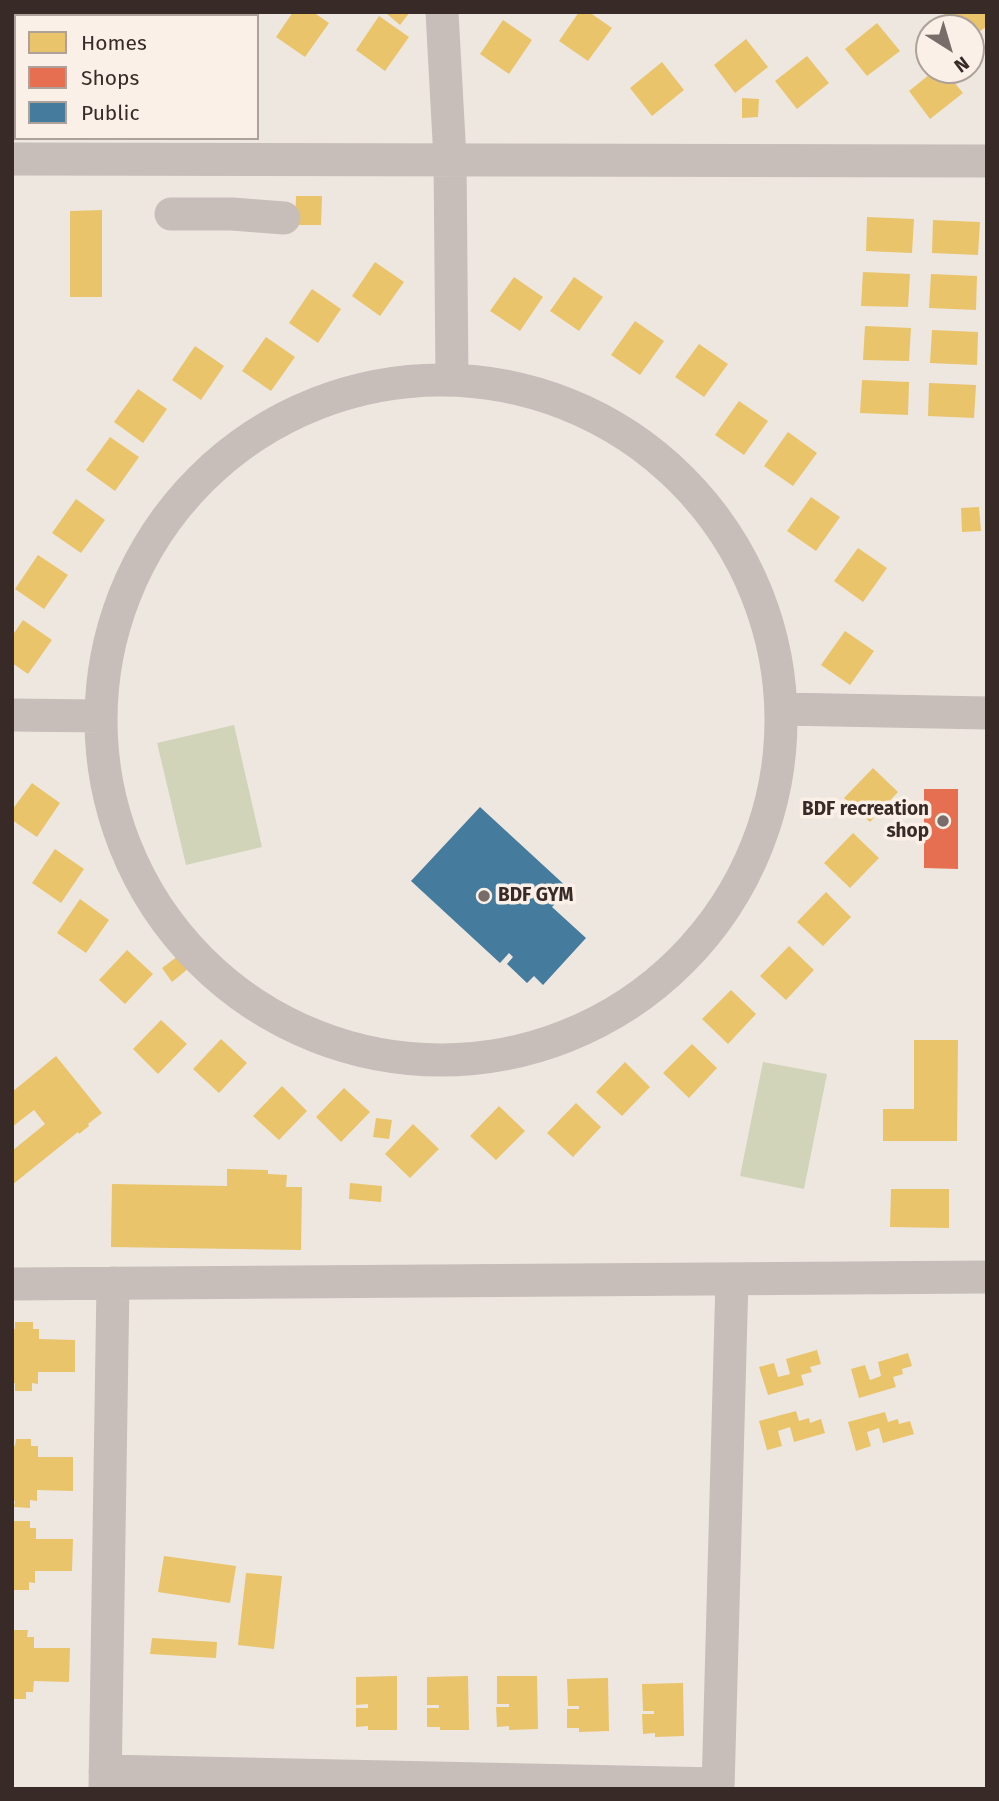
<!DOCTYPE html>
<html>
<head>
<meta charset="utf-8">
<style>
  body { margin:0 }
  #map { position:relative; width:999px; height:1801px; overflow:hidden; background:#eee7e0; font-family:"Fira Sans",sans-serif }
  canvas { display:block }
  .frame { position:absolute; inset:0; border:14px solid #382b27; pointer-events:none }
  .legend { position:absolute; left:14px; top:14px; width:245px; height:126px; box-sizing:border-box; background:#fbf0e7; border:2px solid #ada19a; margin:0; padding:9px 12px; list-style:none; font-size:21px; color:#382b27 }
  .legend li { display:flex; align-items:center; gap:14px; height:35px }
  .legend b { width:35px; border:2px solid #ada19a }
  .north { position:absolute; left:915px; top:14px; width:70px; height:70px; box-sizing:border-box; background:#fbf0e7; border:2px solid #ada19a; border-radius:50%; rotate:143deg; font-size:19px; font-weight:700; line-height:28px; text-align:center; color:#382b27 }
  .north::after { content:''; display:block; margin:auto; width:24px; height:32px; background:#786d68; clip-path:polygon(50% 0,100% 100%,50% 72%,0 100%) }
</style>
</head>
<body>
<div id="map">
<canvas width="999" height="1801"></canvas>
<div class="frame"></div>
<ul class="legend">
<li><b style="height:19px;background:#e9c46a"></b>Homes</li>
<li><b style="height:19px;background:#e76f51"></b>Shops</li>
<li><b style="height:19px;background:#457b9d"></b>Public</li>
</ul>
<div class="north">N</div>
</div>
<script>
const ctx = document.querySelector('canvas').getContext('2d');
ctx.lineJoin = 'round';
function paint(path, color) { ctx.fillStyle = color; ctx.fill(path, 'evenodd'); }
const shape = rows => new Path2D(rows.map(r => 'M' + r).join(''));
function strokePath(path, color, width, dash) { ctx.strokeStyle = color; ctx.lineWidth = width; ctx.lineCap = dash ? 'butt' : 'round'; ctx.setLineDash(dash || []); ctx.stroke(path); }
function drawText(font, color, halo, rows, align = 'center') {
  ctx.font = font + ' "Fira Sans",sans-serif'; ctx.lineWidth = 7; ctx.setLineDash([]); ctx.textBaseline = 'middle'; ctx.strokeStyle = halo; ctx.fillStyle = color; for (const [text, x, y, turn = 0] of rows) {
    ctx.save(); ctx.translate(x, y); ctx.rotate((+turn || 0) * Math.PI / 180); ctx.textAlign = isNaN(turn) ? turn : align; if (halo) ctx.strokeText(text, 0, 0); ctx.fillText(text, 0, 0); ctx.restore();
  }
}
paint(shape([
  [234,725,262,847,186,865,157,743],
  [763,1062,827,1074,804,1189,740,1176]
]), '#d1d4b9');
paint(shape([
  [293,12,313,12,329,23,305,57,276,37],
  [388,12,410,12,400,25,387,14],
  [579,12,589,12,612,28,588,61,559,41],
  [947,12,987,12,987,26,971,38,971,28,952,28,942,16],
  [379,16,409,37,385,71,356,50],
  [503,20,532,40,509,74,480,54],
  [877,23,900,51,867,76,845,49],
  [746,39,768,67,735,93,714,65],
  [807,56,829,83,797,109,775,81],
  [662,62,684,90,652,116,630,88],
  [935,70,944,70,963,93,930,119,909,91],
  [742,98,759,99,758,117,742,118],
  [296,196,322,196,321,225,295,225],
  [102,210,102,297,70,297,70,211],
  [867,217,914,219,912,253,866,251],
  [933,220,980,222,978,255,932,253],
  [375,262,404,282,380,316,352,296],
  [863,272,910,274,908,307,861,306],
  [931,274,977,276,976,310,929,308],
  [514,277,543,297,520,331,490,311],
  [574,277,603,297,579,331,550,311],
  [312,289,341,309,318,343,289,323],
  [635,321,664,341,640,375,611,355],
  [865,326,911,328,909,361,863,360],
  [932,330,978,332,977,365,930,363],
  [266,337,295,357,271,391,242,371],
  [699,344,728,364,704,397,675,377],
  [195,346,224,366,201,400,172,380],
  [862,380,909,382,908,415,860,413],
  [929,383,976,385,974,418,928,416],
  [138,389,167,409,143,443,114,422],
  [739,401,768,421,744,455,715,435],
  [788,432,817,453,793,486,764,466],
  [110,437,139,457,115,491,86,470],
  [811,497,840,517,816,551,787,531],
  [76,499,105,520,81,553,52,533],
  [979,507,981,531,962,532,961,508],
  [858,548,887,568,863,602,834,581],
  [38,555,68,575,44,609,15,589],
  [23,620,52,640,28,674,12,663,12,636],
  [845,631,874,651,850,685,821,665],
  [873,768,898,792,870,822,844,798],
  [32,783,60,803,37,837,12,820,12,810],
  [853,833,879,858,850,888,824,863],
  [55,849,84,869,61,903,32,883],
  [826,892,851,917,823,946,797,922],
  [80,899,109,920,86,953,57,933],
  [789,946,814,970,786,1000,760,976],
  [127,950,153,974,125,1004,99,980],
  [178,956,189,968,172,982,162,968],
  [731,990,756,1014,728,1044,702,1019],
  [161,1020,187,1044,158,1074,133,1049],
  [221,1039,247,1063,219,1093,193,1069],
  [914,1040,958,1040,957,1141,883,1141,883,1109,914,1109],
  [692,1044,717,1068,689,1098,663,1073],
  [56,1056,102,1113,88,1124,89,1126,79,1134,78,1132,12,1185,12,1151,45,1124,34,1110,12,1127,12,1092],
  [625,1062,650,1087,622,1116,596,1092],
  [282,1086,307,1111,279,1140,253,1116],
  [344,1088,370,1112,341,1142,316,1117],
  [576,1103,601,1127,573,1157,547,1133],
  [499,1106,525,1131,496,1160,470,1136],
  [376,1118,392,1120,389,1139,373,1137],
  [413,1124,439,1149,410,1178,385,1154],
  [227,1169,268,1170,268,1174,287,1175,286,1187,302,1187,301,1250,111,1247,112,1184,227,1186],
  [350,1183,382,1186,381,1202,349,1199],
  [891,1189,949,1189,949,1228,890,1227],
  [15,1322,33,1322,33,1329,39,1329,39,1339,75,1340,75,1372,38,1372,38,1384,32,1383,32,1391,15,1391,15,1383,12,1383,12,1328,15,1329],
  [817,1350,821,1364,810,1367,812,1372,801,1375,804,1385,768,1395,759,1367,774,1363,778,1377,790,1374,786,1359],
  [908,1353,912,1366,902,1369,903,1374,893,1377,896,1387,859,1398,851,1369,865,1365,870,1380,881,1376,878,1362],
  [796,1411,799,1421,809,1418,810,1423,821,1419,825,1433,794,1442,790,1427,778,1431,782,1446,767,1450,759,1421],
  [885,1412,888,1422,898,1419,899,1424,910,1421,914,1434,883,1443,879,1428,867,1432,871,1446,856,1451,848,1422],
  [16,1439,31,1439,31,1446,38,1446,38,1457,73,1457,73,1491,37,1490,37,1501,30,1500,30,1508,14,1507,15,1501,12,1501,12,1445,15,1446],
  [12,1521,30,1521,30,1528,36,1528,36,1539,73,1539,72,1571,35,1571,35,1583,29,1582,29,1590,12,1590],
  [164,1556,236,1566,230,1603,158,1592],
  [246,1573,282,1576,274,1649,238,1645],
  [12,1630,28,1630,27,1637,34,1637,34,1648,70,1648,69,1682,34,1681,33,1692,26,1692,26,1699,12,1699],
  [152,1638,217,1642,216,1658,150,1654],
  [397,1676,397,1730,368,1730,368,1726,356,1727,356,1708,368,1708,368,1704,356,1705,356,1677],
  [468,1676,469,1730,440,1730,440,1727,427,1727,427,1708,439,1708,439,1705,427,1705,427,1677],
  [497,1676,537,1676,538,1729,509,1730,509,1726,497,1727,496,1707,509,1707,509,1704,497,1704],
  [608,1678,609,1731,579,1732,579,1728,567,1728,567,1709,579,1709,579,1706,568,1706,567,1679],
  [683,1683,684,1736,655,1737,655,1733,643,1734,642,1714,654,1714,654,1711,643,1711,642,1684]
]), '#e9c46a');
paint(shape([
  [924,789,958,789,958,869,924,868]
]), '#e76f51');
paint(shape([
  [480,807,569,889,552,907,586,938,543,985,534,976,527,983,507,964,513,957,509,953,500,963,411,881]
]), '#457b9d');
strokePath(shape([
  [442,12,450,159,452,379],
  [12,159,987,161],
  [171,214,232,214,284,218],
  '101 720a340 340 0 1 1 680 0a340 340 0 1 1-680 0Z',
  [783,709,987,713],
  [12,715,100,716],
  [12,1284,987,1277],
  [105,1771,718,1784],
  [105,1789,113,1283],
  [718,1789,732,1279]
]), '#c7beb9', 33);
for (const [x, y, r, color] of [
  [943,821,7,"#786d68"],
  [484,896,7,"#786d68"]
]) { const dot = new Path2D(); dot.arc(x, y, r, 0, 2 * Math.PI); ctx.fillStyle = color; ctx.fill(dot); strokePath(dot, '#fbf0e7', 2.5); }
drawText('bold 19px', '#382b27', '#fbf0e7', [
  ["BDF recreation",929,810],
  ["shop",929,832],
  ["BDF GYM",498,896,"left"]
], 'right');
</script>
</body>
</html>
